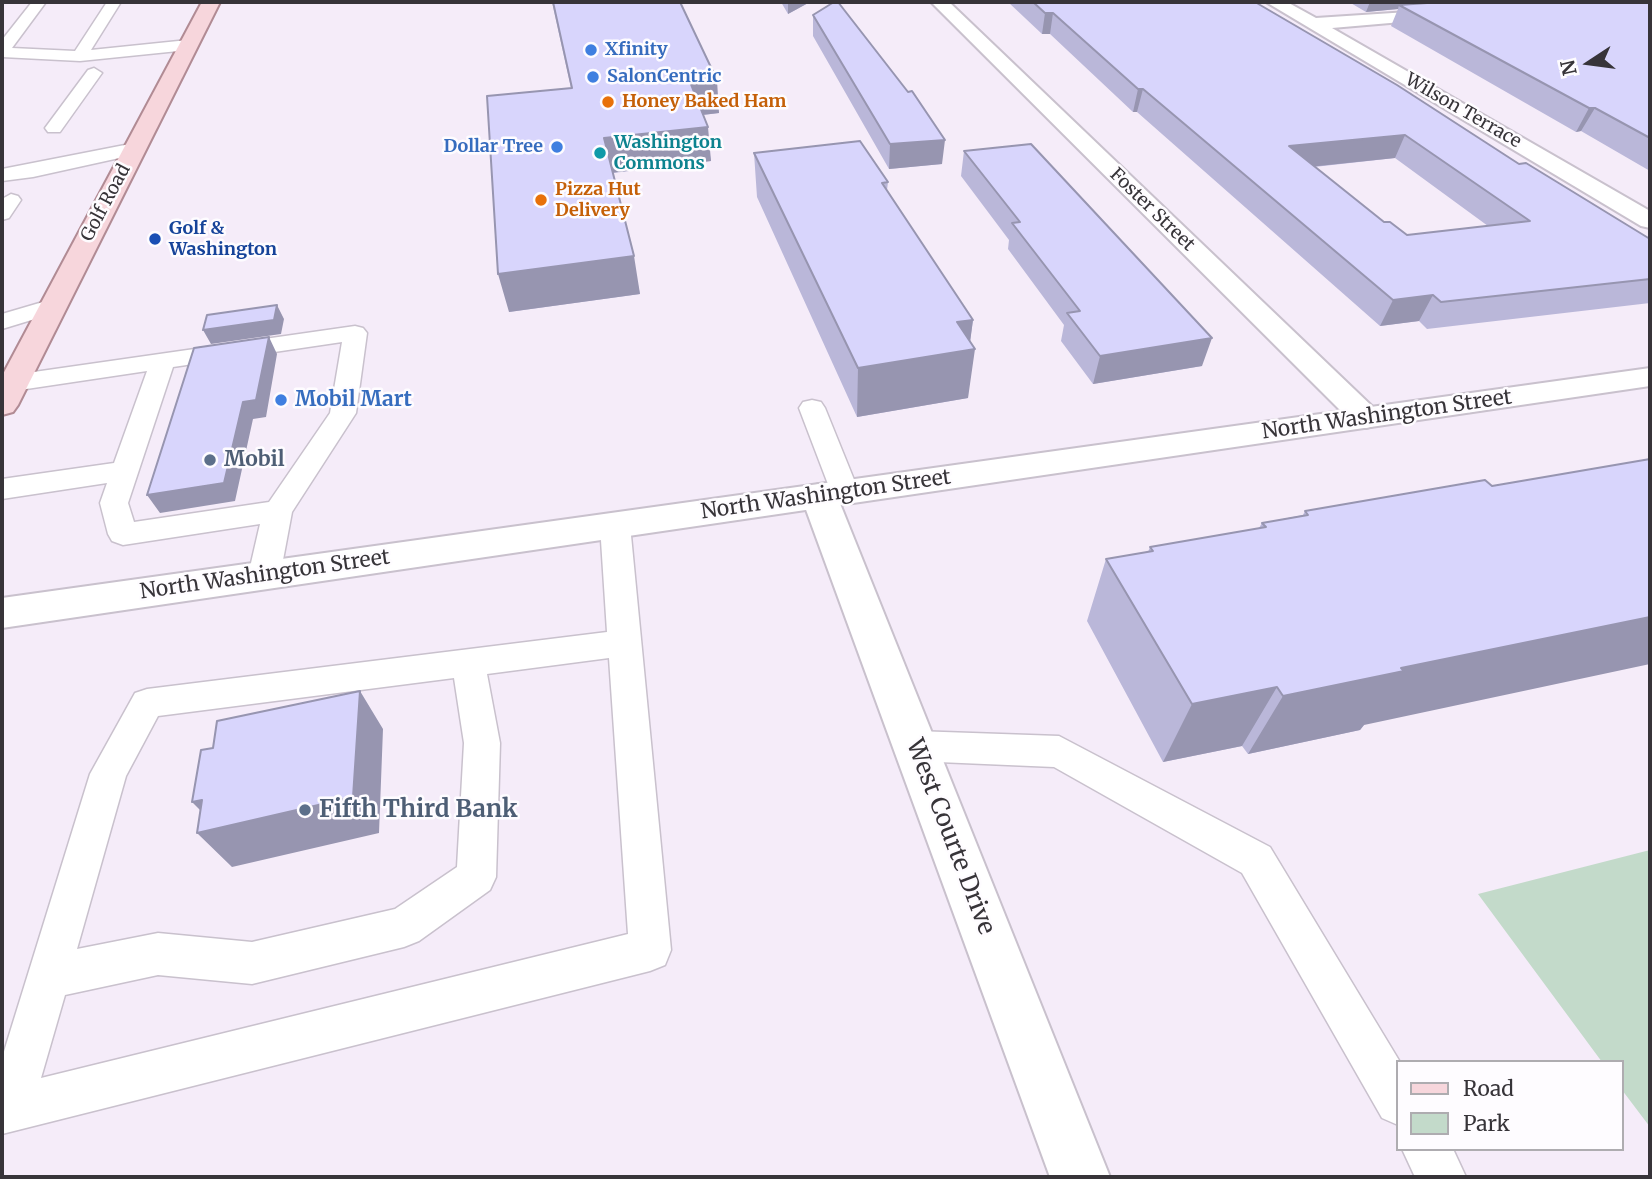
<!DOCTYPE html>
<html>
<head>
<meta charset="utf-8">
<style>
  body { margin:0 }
  #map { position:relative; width:1652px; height:1179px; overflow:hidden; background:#f5ecf9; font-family:Merriweather,serif }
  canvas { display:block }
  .frame { position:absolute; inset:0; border:4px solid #373439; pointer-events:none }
  .legend { position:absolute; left:1396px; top:1060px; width:228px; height:91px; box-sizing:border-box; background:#fefcff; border:2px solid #aeacb0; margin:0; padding:9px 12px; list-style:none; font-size:21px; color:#373439 }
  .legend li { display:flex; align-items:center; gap:14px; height:35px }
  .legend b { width:35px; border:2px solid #aeacb0 }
  .north { position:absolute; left:1554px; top:28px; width:70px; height:70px; -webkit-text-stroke:5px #fefcff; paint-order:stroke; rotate:257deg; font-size:19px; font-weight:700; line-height:28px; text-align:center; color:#373439 }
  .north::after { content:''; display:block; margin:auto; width:24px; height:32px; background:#373439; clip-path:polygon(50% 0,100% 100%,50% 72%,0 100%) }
</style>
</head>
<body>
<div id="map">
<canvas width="1652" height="1179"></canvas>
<div class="frame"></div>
<ul class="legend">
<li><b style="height:9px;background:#f7d6dc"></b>Road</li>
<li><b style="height:19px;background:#c3daca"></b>Park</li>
</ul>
<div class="north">N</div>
</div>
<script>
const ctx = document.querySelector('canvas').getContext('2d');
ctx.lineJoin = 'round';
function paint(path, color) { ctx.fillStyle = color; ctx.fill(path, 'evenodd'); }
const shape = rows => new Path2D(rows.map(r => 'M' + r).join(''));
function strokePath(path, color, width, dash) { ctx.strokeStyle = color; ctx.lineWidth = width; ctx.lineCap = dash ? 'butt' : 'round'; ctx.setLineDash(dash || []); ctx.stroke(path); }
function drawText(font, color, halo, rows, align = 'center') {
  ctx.font = font + ' Merriweather,serif'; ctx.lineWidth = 5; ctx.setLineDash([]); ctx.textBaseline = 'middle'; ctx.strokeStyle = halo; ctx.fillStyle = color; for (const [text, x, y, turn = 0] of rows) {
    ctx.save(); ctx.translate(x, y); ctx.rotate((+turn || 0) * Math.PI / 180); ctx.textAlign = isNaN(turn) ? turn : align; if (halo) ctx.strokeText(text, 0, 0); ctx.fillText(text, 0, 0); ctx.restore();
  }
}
paint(shape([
  [1650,850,1650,1127,1622,1090,1622,1062,1602,1062,1478,894]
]), '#c3daca');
const lane = shape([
  [32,2,46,2,12,48,75,51,107,2,121,2,91,50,188,40,196,45,188,50,80,61,2,57,2,40,32,2],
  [94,68,102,73,60,132,48,132,45,128,48,124,88,70,94,68],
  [135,143,144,149,142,153,33,177,2,181,2,169,135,143],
  [11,194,18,196,21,200,9,218,2,220,2,199,11,194],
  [53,299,61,301,65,306,61,311,2,329,2,314,53,299],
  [355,326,363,328,367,333,356,413,292,512,280,576,275,584,264,587,253,584,248,576,260,524,123,545,112,541,108,534,100,503,107,483,2,499,2,479,114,463,147,371,13,391,2,390,2,374,13,375,355,326],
  [342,342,330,413,269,502,134,522,128,503,173,367,342,342],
  [812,400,821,402,825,408,859,492,855,499,845,502,835,499,831,492,799,408,803,402,812,400],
  [615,515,625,518,630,525,671,950,665,965,650,971,2,1134,2,1058,90,774,135,693,147,689,607,632,600,525,605,518,615,515],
  [609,658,628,934,41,1078,65,995,158,975,252,984,404,947,419,941,490,890,496,877,500,743,487,674,609,658],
  [454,678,464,743,457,867,395,909,252,942,158,933,77,949,126,776,158,716,454,678],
  [915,731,1059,736,1270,847,1400,1062,1398,1125,1382,1118,1242,873,1054,767,915,761,902,757,897,746,902,735,915,731],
  [1402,1149,1453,1149,1466,1177,1415,1177,1402,1149]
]);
const street = shape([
  [931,2,949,2,1377,411,1382,418,1377,425,1366,428,1355,425,931,2],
  [1266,2,1287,2,1316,18,1454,9,1457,13,1454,17,1448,18,1332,28,1650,211,1650,228,1641,226,1266,2],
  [819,484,831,488,837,496,1110,1177,1050,1177,801,496,807,488,819,484]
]);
const secondary = shape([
  [1650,368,1650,386,2,628,2,598,1650,368]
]);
const primary = shape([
  [202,2,220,2,18,405,13,412,2,415,2,376,202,2]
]);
strokePath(lane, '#c9c1cd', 3);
strokePath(street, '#c9c1cd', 4);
strokePath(secondary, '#c9c1cd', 4);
strokePath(primary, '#b18b94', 4);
paint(lane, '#fff');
paint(street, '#fff');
paint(secondary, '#fff');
paint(primary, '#f7d6dc');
paint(shape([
  [552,2,680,2,719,113,703,115,711,161,613,173,640,294,509,312,571,88],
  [781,2,810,2,788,14],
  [1008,2,1255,2,1519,164,1650,239,1650,303,1427,329,1419,321,1380,326,1137,112,1133,112,1050,34,1042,34],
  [1395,158,1488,226,1407,235,1384,222,1314,167],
  [1349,2,1650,2,1650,171,1581,131,1576,132,1391,26,1398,9,1366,12],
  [813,15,942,164,889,169,813,36],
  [964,151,1202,366,1093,384,1061,341,1064,325,1008,249,1009,240,961,176],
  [754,153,888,182,887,190,973,320,970,341,968,398,857,417,757,197],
  [1485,480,1364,725,1360,730,1248,754,1242,746,1163,762,1087,621,1106,559,1148,552,1150,547,1259,528,1262,523,1303,515,1305,511]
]), '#bab7d9');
paint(shape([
  [788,2,810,2,788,14],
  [1370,2,1496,2,1399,5,1398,9,1366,12],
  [1045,13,1053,13,1050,34,1042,34],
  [717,80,719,113,693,116,690,82],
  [1138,89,1143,89,1137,112,1133,112],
  [1589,108,1595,108,1581,131,1576,132],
  [708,127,711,161,610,173,604,138],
  [1405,135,1395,158,1280,170,1289,146],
  [945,140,942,164,889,169,890,144],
  [634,256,640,294,509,312,498,274],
  [1433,295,1419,321,1380,326,1393,300],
  [277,305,284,319,281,334,211,344,203,330],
  [973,320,969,350,975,349,968,398,857,417,858,368,957,322],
  [269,337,277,354,266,417,253,419,235,501,160,513,147,495],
  [1212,338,1202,366,1093,384,1100,356],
  [1650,617,1650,664,1364,725,1360,730,1248,754,1283,696,1401,668],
  [1277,687,1242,746,1163,762,1192,704],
  [360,691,383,729,379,833,232,867,197,833,218,828,192,802,202,800]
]), '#9795b0');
const building = shape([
  [553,2,680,2,717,80,690,82,708,127,604,138,634,256,498,274,487,96,572,88,553,2],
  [834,2,838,2,908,92,912,91,945,140,890,144,813,15,834,2],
  [1033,2,1255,2,1397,85,1519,164,1526,163,1650,239,1650,279,1441,302,1433,295,1393,300,1143,89,1138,89,1053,13,1045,13,1033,2],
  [1405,135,1530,221,1407,235,1390,222,1384,222,1289,146,1405,135],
  [1441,2,1650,2,1650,138,1595,108,1589,108,1399,5,1441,2],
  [860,141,888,182,882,183,973,320,957,322,975,349,858,368,754,153,860,141],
  [1031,144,1212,338,1100,356,1067,313,1080,311,1012,223,1020,222,964,151,1031,144],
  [277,305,274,320,203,330,207,315,277,305],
  [269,337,256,400,243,402,224,483,147,495,194,348,269,337],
  [1650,459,1650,617,1401,668,1404,671,1283,696,1277,687,1192,704,1106,559,1153,551,1150,547,1266,527,1262,523,1308,515,1305,511,1485,480,1492,486,1650,459],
  [360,691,353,797,197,833,202,800,192,802,201,750,213,748,217,721,360,691]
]);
paint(building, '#d8d5fc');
strokePath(building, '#9795b0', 2);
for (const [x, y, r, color] of [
  [591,50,7,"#3f7fe0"],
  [593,77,7,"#3f7fe0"],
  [608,102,7,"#e8710a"],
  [557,147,7,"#3f7fe0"],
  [600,153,7,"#0f9aa8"],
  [541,200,7,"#e8710a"],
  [155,239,7,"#1a4fb4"],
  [281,400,7,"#3f7fe0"],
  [210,460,7,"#5c6f8a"],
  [305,810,7,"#5c6f8a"]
]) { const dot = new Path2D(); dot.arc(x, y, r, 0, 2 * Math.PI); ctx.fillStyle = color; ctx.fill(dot); strokePath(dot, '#fefcff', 2.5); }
drawText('bold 18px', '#366cbe', '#fefcff', [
  ["Xfinity",605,50],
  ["SalonCentric",607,77],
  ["Dollar Tree",543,147,"right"]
], 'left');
drawText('bold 18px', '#c56008', '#fefcff', [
  ["Honey Baked Ham",622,102],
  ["Pizza Hut",555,190],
  ["Delivery",555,211]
], 'left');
drawText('18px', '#373439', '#fefcff', [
  ["Wilson Terrace",1463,111,30],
  ["Golf Road",106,203,-62],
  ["Foster Street",1152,210,44]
]);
drawText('bold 18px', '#0d838f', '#fefcff', [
  ["Washington",614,143],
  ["Commons",614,164]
], 'left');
drawText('bold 18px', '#164399', '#fefcff', [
  ["Golf &",169,229],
  ["Washington",169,250]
], 'left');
drawText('bold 21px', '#366cbe', '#fefcff', [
  ["Mobil Mart",295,400]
], 'left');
drawText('21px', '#373439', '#fefcff', [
  ["North Washington Street",1387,415,-8],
  ["North Washington Street",826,495,-8],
  ["North Washington Street",265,575,-8]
]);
drawText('bold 21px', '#4e5e75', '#fefcff', [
  ["Mobil",224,460]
], 'left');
drawText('bold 24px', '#4e5e75', '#fefcff', [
  ["Fifth Third Bank",319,810]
], 'left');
drawText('24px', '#373439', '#fefcff', [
  ["West Courte Drive",950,837,69]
]);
</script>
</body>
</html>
